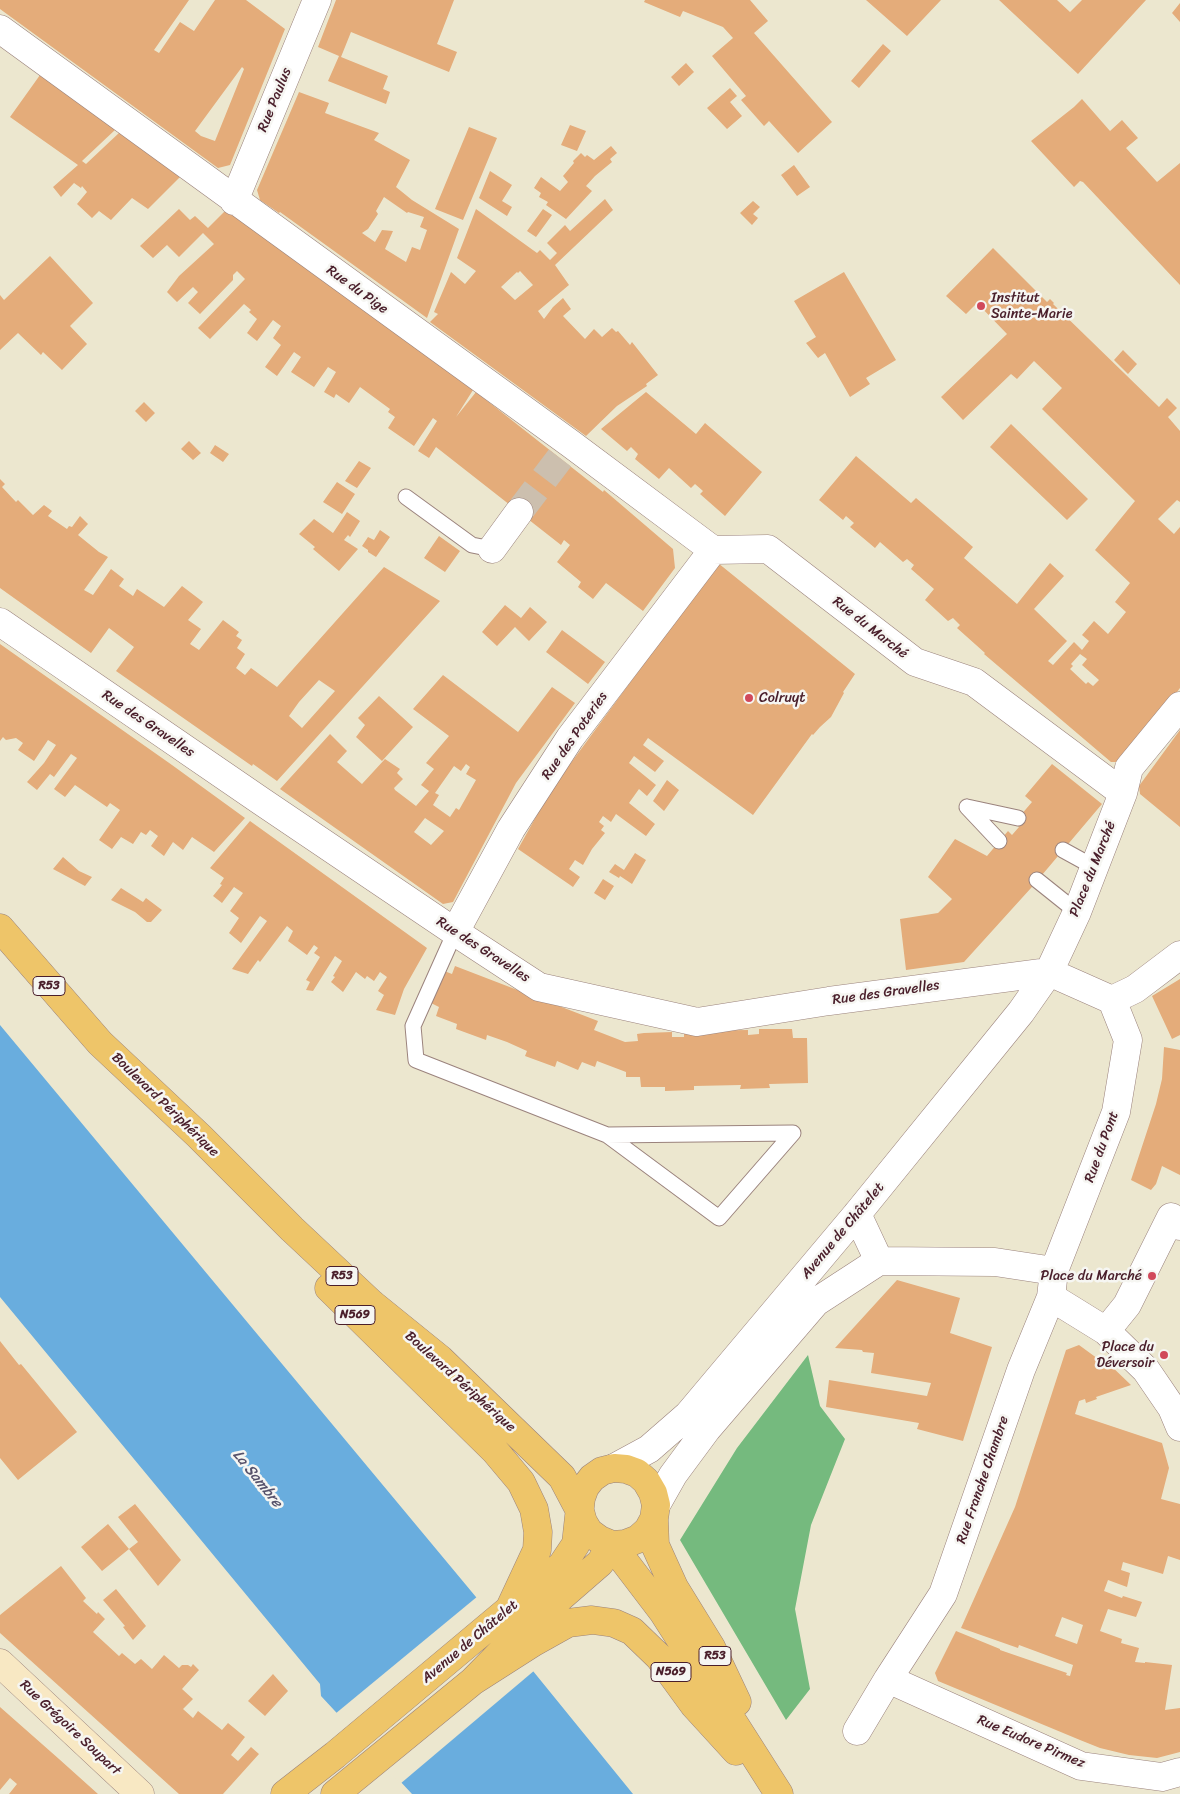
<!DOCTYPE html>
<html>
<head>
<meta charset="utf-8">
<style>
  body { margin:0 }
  canvas { display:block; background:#ece7cf }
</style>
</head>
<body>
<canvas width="1180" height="1794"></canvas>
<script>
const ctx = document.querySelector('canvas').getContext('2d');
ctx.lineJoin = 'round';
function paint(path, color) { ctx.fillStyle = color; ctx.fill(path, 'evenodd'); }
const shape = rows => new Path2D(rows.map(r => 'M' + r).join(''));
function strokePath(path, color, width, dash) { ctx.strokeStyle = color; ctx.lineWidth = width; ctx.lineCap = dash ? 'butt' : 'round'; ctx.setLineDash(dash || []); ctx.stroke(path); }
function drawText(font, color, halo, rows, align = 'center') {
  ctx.font = font + ' Sriracha,sans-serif'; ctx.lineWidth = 5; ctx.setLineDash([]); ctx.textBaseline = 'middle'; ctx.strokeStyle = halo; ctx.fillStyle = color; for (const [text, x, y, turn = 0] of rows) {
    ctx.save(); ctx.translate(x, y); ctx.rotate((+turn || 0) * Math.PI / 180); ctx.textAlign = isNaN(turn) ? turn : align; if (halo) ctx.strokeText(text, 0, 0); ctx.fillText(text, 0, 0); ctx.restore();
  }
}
paint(shape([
  [808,1355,820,1406,845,1439,811,1525,795,1609,810,1689,786,1720,680,1540,737,1448]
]), '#75ba7e');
paint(shape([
  [0,1025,476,1597,533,1671,633,1794,412,1794,321,1696,320,1684,0,1297]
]), '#69adde');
paint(shape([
  [478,1596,535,1670,400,1784,335,1714]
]), '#ece7cf');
paint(shape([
  [0,0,189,0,154,50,159,53,180,22,194,31,215,0,246,0,285,29,230,165,218,168,0,9],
  [242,67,244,69,215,141,201,136,195,131],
  [336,0,454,0,437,44,457,52,449,72,351,32,341,57,388,76,383,89,390,92,386,104,328,81,339,56,318,47],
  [645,0,750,0,768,21,754,33,832,122,798,153,769,121,764,126,741,100,746,96,712,56,733,38,723,27,683,11,680,17,644,2],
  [866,0,941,0,907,36],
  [999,0,1057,0,1070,12,1082,0,1146,0,1078,74],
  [1180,3,1180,22,1172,13],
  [883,44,891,51,859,88,851,81],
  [686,63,694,72,679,86,671,77],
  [40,75,116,129,82,161,86,164,120,132,180,177,148,209,132,198,111,220,99,211,92,218,77,204,87,192,82,186,81,188,74,183,61,197,53,187,78,165,10,117],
  [730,88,737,96,730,102,742,116,727,129,707,108],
  [299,92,329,103,325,113,379,133,374,140,410,160,396,187,412,200,459,229,427,318,280,212,279,213,260,200,257,190],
  [384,197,407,213,408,212,424,217,420,227,427,230,420,250,412,247,406,262,385,249,393,231,382,230,375,242,362,233,368,229,378,214,376,211],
  [1082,99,1110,131,1122,120,1138,138,1126,148,1157,182,1180,163,1180,285,1083,182,1080,181,1074,187,1031,141,1074,107],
  [570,125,586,131,577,151,561,145],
  [469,127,497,138,463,220,435,209],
  [611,146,617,153,610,159,612,162,595,176,586,186,592,191,566,219,546,205,548,202,539,197,541,193,534,188,541,177,560,191,568,182,563,176,574,163,573,161,581,153,585,157,587,155,594,160],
  [794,165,810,187,797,196,781,175],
  [490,171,512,185,502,201,512,207,507,216,479,198],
  [605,199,613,210,555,265,569,285,538,311,544,319,553,307,563,298,571,309,563,316,585,339,594,329,602,337,612,328,616,332,618,331,630,345,632,342,658,375,646,384,647,386,617,406,586,436,430,322,438,314,434,312,451,272,465,284,476,271,457,258,476,209,537,253,540,250,550,260,557,253,547,243,565,225,570,231],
  [520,271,533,285,515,300,501,287,517,272,518,273],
  [753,201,760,207,753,214,758,218,752,225,740,213],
  [179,209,190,220,195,216,208,228,226,210,239,219,473,390,456,417,476,392,603,492,604,490,673,549,675,568,643,611,606,583,593,599,578,587,581,582,557,562,570,545,564,540,561,545,436,447,429,458,418,451,437,421,433,418,414,446,388,428,395,417,388,412,390,409,360,387,349,403,336,394,334,398,324,392,336,372,328,367,314,387,291,372,301,357,294,352,277,376,265,367,281,345,273,338,281,326,273,320,257,341,247,333,257,319,249,312,251,310,244,304,210,339,198,328,245,279,237,271,233,275,233,280,200,314,188,303,198,292,193,287,177,302,167,292,179,276,214,244,203,233,179,257,167,245,153,258,140,246],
  [543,209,552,215,536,237,527,231],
  [993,248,1047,302,1050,299,1054,303,1053,304,1159,407,1167,398,1177,408,1168,417,1180,431,1180,502,1177,500,1158,519,1174,534,1180,527,1180,688,1124,762,1111,762,984,654,985,653,957,628,960,625,953,618,948,621,925,600,934,589,911,569,914,565,907,559,903,562,880,542,875,548,850,527,854,523,846,516,843,520,819,500,856,456,911,503,916,498,973,547,964,558,1017,604,1050,563,1064,576,1034,609,1067,641,1048,661,1053,665,1074,642,1082,650,1089,641,1082,635,1094,621,1108,634,1126,612,1115,602,1130,583,1095,550,1135,501,1042,409,1062,388,1034,361,1017,379,1011,374,963,420,941,397,1007,334,977,303,966,314,946,296],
  [1080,654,1087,659,1082,665,1099,680,1093,686,1088,682,1086,684,1070,669,1073,666,1071,664],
  [50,256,93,303,70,326,87,344,62,370,43,352,41,355,18,333,0,350,0,295,4,300],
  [844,272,896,360,866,378,870,384,850,397,825,353,818,358,806,343,816,337,794,301],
  [1123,350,1137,364,1128,374,1114,360],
  [646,392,696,434,705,423,762,472,725,516,700,494,703,491,695,484,691,488,669,468,659,479,635,459,638,454,631,447,627,451,601,429],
  [144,402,155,413,146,422,135,411],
  [1011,424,1088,499,1067,520,990,447],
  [189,441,201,453,193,460,181,449],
  [215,445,229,454,223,462,210,453],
  [359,461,371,468,357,488,345,481],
  [0,479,5,484,2,487,16,502,18,500,33,515,44,505,52,511,48,516,67,529,69,526,72,527,80,516,88,524,78,535,99,552,108,557,84,590,93,595,111,569,124,579,119,586,133,596,137,589,164,607,182,586,203,602,188,620,201,629,190,644,199,650,223,620,239,632,236,636,242,640,237,648,245,654,236,668,245,675,251,668,277,687,384,567,440,601,277,781,253,764,252,766,116,671,134,647,109,628,91,653,0,588],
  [319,680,335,691,302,728,289,716,299,702],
  [337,482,355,494,342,514,323,502],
  [347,512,360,521,350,537,348,535,344,540,358,549,339,571,313,549,315,547,299,534,314,519,333,533],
  [380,530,390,537,376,557,368,552,368,550,362,546,368,537,374,540],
  [439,536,460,551,445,572,424,558],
  [718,563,855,674,843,692,844,693,831,717,820,727,813,735,812,734,753,815,648,738,643,745,664,761,655,772,634,756,629,763,656,785,647,796,639,789,629,803,655,824,646,836,616,814,611,822,603,816,599,822,604,826,601,830,605,833,592,849,583,865,575,860,569,869,580,877,573,887,518,849,551,790],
  [505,605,521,618,530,607,547,622,529,641,515,627,497,646,482,632],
  [562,630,605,662,588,684,546,652],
  [0,644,172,765,245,818,214,852,192,837,183,850,173,842,164,856,151,846,158,836,150,830,146,835,141,832,133,844,121,837,112,849,99,840,120,810,110,803,107,807,75,785,65,797,54,789,77,758,71,754,54,777,50,774,37,790,27,782,44,763,56,745,48,740,34,761,18,750,23,743,16,738,6,740,3,737,0,741],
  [443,675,518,732,552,687,575,703,516,783,453,902,443,904,280,789,330,734,347,751,337,762,362,784,385,759,400,769,397,773,403,779,394,788,395,790,416,806,429,791,421,785,434,769,426,763,449,736,413,709],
  [466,764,470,767,466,774,476,780,459,810,456,808,450,817,433,805,439,795,435,793,454,766,461,771],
  [425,818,444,831,431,845,414,832],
  [379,696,413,727,382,761,356,737,365,725,358,718],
  [1180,730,1180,827,1140,794,1139,786],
  [1052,764,1102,804,1031,888,964,962,906,970,900,919,938,913,952,899,928,877,955,839,987,856,1008,831,1012,835,1019,827,1014,823,1032,802,1025,796],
  [667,780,679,790,664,811,653,801],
  [250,821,427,948,404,989,395,1015,376,1010,384,995,378,991,387,977,380,972,374,981,367,976,365,979,356,972,343,992,331,982,335,977,333,976,342,961,335,956,313,991,306,990,310,982,306,980,320,957,314,953,318,948,314,945,307,955,288,941,293,931,287,926,260,962,258,960,248,974,232,969,267,921,260,916,241,943,229,933,239,918,230,911,243,893,234,887,222,903,213,896,222,885,220,884,224,878,210,868],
  [635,853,646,860,632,884,620,876,619,878,609,872,615,864,624,870],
  [63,857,79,871,92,877,85,886,53,869],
  [603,879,614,886,605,900,594,893],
  [121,888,143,902,146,898,162,910,151,922,147,922,135,912,111,900],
  [455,966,598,1021,594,1030,625,1042,638,1041,637,1034,644,1033,672,1032,672,1037,684,1037,684,1031,748,1030,748,1035,759,1034,759,1029,792,1029,793,1038,807,1038,808,1083,769,1084,770,1088,740,1089,741,1085,694,1086,694,1090,665,1091,665,1087,641,1087,640,1077,626,1077,626,1072,597,1061,595,1067,582,1062,578,1070,557,1061,555,1067,525,1056,527,1051,507,1042,487,1035,486,1040,456,1029,457,1024,436,1016,439,1007,427,1001,439,969,452,974],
  [1180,979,1180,1035,1172,1039,1152,996],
  [1164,1047,1180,1050,1180,1175,1162,1166,1156,1184,1151,1190,1131,1180,1156,1104,1162,1079],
  [897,1280,960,1298,950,1333,992,1347,963,1441,917,1429,919,1423,826,1407,829,1380,927,1396,931,1383,871,1373,874,1353,863,1352,862,1350,835,1348],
  [0,1341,19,1365,21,1364,77,1432,18,1480,0,1458],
  [1079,1345,1105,1364,1107,1362,1131,1385,1096,1397,1097,1399,1086,1403,1085,1399,1079,1401,1075,1414,1162,1443,1169,1468,1161,1499,1180,1504,1180,1560,1168,1556,1163,1574,1123,1562,1121,1570,1130,1573,1127,1587,1108,1580,1104,1591,1122,1598,1123,1596,1142,1602,1136,1617,1108,1609,1100,1631,1122,1639,1121,1643,1139,1648,1135,1662,1145,1663,1145,1662,1172,1665,1165,1710,1180,1708,1180,1752,1157,1758,1129,1755,1100,1748,1080,1740,938,1681,935,1673,956,1631,1000,1649,1000,1650,1067,1673,1066,1675,1070,1676,1073,1665,1019,1645,1018,1648,961,1628,1015,1507,1066,1350],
  [1062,1617,1083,1625,1077,1644,1055,1636],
  [135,1504,181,1560,158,1586,129,1549,138,1542,118,1517],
  [108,1524,129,1549,102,1571,81,1547],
  [61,1566,86,1598,83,1601,97,1614,98,1612,105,1619,93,1632,119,1656,122,1653,135,1664,141,1659,152,1669,164,1655,179,1668,182,1665,188,1665,191,1667,193,1664,199,1670,182,1689,193,1699,183,1709,193,1718,198,1711,222,1730,228,1723,245,1737,231,1755,238,1761,251,1747,259,1754,223,1794,179,1794,0,1633,0,1615],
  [116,1589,146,1626,133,1640,123,1627,125,1626,103,1600],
  [273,1674,288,1691,265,1716,248,1701],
  [0,1707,59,1759,98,1794,9,1794,17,1784,10,1778,0,1790]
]), '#e4ac7a');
strokePath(shape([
  [519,512,560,458]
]), '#ccbfae', 28, [28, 14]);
const lane = shape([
  [406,497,472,545,492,549],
  [967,807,1018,818],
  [967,807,999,841],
  [1063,850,1094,867],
  [1037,880,1077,912],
  [455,932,413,1026,416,1060,607,1135,793,1133,719,1218,607,1135]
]);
const street = shape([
  [0,29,571,444,713,550],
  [234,201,317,0],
  [492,549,519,512],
  [713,550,768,549,915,662,974,682,1123,793],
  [0,622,261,801,455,932,539,987,697,1022,829,1001,1049,972],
  [455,932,511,829,570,738,713,550],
  [1112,1000,1135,989,1180,955],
  [857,1214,879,1261,995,1262,1054,1271],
  [1051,1297,1106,1331,1146,1370,1172,1408,1180,1427],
  [1106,1331,1127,1305,1171,1217,1180,1226],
  [614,1468,649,1449,688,1415,857,1214,1021,1012,1049,972,1077,912,1123,793,1129,768,1180,706],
  [656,1505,673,1475,707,1429,816,1302,879,1261],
  [888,1679,1081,1766,1162,1777,1180,1772],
  [857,1731,888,1679,943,1594,1021,1370,1051,1297,1054,1271,1116,1112,1128,1040,1112,1000,1049,972]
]);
const secondary = shape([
  [0,1663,140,1794]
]);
const primary = shape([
  [0,928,100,1043,199,1136,292,1229,372,1304,440,1359,562,1477,580,1511,583,1522,589,1532,600,1540,612,1545,663,1612,779,1794],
  [329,1288,495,1451,521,1482,534,1509,538,1532,537,1550,509,1610],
  [654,1519,655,1545,674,1587,711,1647,737,1702],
  [473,1681,534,1642,568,1623,592,1620,614,1623,632,1631,659,1657,694,1705,736,1751],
  [285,1794,335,1755,562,1565,576,1544,581,1498,585,1487,592,1478,602,1471,614,1468,626,1469,637,1473,646,1481,653,1493,656,1505,654,1519,648,1530,638,1539,625,1544,612,1545],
  [335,1794,473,1681,524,1629,600,1563,612,1545]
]);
strokePath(lane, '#9b837d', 17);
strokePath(street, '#9b837d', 29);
strokePath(secondary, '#9b837d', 29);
strokePath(primary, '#9b837d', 29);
strokePath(lane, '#fff', 15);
strokePath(street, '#fff', 28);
strokePath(secondary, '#f8e8c3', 28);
strokePath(primary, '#eec569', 28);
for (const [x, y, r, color] of [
  [981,306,5,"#d1495b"],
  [749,698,5,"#d1495b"],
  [1152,1276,5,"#d1495b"],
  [1164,1355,5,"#d1495b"]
]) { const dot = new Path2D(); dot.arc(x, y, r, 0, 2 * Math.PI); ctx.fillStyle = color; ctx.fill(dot); strokePath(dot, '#f6f6f2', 2); }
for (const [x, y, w] of [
  [49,986,32],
  [342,1276,32],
  [355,1315,40],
  [715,1656,32],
  [671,1672,40]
]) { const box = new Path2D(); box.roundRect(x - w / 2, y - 9.5, w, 19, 4); ctx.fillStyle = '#f6f6f2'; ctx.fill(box); strokePath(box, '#4a1f2b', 1); }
drawText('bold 12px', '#4a1f2b', null, [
  ["R53",49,986],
  ["R53",342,1276],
  ["N569",355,1315],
  ["R53",715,1656],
  ["N569",671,1672]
]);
drawText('14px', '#4a1f2b', '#f6f6f2', [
  ["Rue Paulus",275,100,-68],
  ["Rue du Pige",357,290,36],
  ["Rue du Marché",870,628,38],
  ["Rue des Gravelles",148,724,34],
  ["Rue des Poteries",575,736,-55],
  ["Place du Marché",1093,869,-68],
  ["Rue des Gravelles",483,950,33],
  ["Rue des Gravelles",886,993,-8],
  ["Boulevard Périphérique",165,1105,44],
  ["Rue du Pont",1102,1147,-70],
  ["Avenue de Châtelet",843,1231,-50],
  ["Boulevard Périphérique",460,1382,42],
  ["Rue Franche Chambre",983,1480,-71],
  ["Avenue de Châtelet",470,1642,-40],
  ["Rue Grégoire Soupart",70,1728,43],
  ["Rue Eudore Pirmez",1031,1742,23]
]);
drawText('14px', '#4a1f2b', '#f6f6f2', [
  ["Institut",991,298],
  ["Sainte-Marie",991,314],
  ["Colruyt",759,698],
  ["Place du Marché",1142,1276,"right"],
  ["Place du",1154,1347,"right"],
  ["Déversoir",1154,1363,"right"]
], 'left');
drawText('italic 15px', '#55516a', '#f6f6f2', [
  ["La Sambre",257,1479,51]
]);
</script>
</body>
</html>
